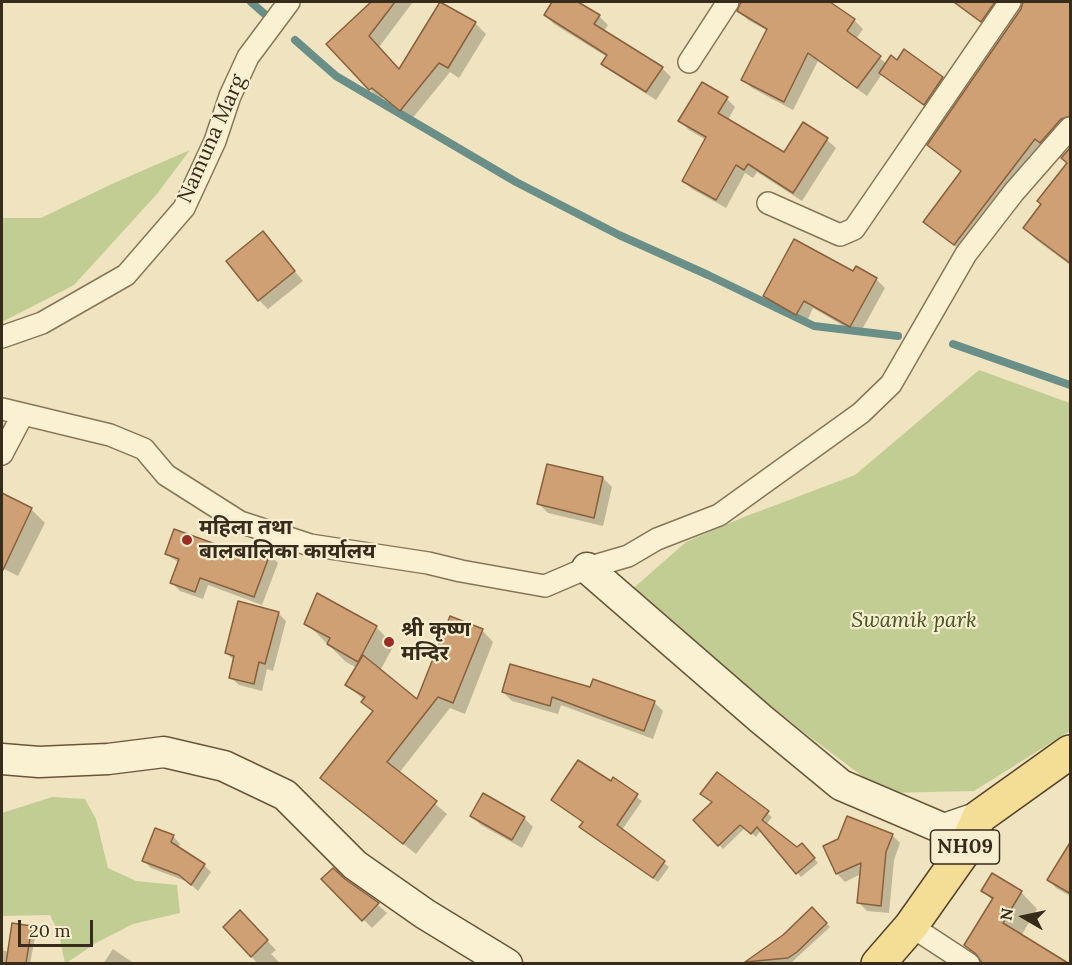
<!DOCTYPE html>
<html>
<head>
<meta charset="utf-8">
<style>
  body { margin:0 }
  #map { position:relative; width:1072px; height:965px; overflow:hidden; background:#efe4bf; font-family:Lora,serif }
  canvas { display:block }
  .frame { position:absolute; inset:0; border:3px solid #372b1c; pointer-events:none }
  .north { position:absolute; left:994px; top:887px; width:60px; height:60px; -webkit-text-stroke:4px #f6eecf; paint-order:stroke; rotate:279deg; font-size:16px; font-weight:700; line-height:24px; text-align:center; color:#372b1c }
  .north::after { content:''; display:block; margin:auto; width:21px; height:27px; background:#372b1c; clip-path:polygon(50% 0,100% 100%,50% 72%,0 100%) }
  .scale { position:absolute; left:18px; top:920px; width:75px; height:27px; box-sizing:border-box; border:3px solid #372b1c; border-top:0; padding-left:8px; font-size:18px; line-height:21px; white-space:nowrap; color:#372b1c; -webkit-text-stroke:4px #f6eecf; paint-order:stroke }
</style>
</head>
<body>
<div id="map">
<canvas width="1072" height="965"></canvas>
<div class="frame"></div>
<div class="north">N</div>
<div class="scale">20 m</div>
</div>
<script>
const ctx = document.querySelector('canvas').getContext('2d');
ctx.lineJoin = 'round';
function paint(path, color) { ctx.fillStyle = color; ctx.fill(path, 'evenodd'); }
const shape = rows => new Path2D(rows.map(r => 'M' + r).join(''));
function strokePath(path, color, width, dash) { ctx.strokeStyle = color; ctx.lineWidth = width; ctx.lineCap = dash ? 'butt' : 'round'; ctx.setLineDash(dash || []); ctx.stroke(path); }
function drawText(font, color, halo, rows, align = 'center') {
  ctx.font = font + ' Lora,"Noto Sans Devanagari",serif'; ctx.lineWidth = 4.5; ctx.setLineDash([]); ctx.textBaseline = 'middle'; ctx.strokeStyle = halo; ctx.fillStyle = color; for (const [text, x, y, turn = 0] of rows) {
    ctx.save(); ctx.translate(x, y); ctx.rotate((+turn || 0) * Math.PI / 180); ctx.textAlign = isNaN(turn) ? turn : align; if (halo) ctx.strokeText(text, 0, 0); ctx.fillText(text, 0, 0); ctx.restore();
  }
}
paint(shape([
  [190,150,157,194,74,285,2,322,2,218,41,218,114,183],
  [979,370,1070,403,1070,731,974,791,885,793,802,731,629,592,686,542,744,517,855,475],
  [52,797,85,799,96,819,108,868,136,881,177,885,180,913,133,924,96,943,65,964,59,934,50,915,2,916,2,813]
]), '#c2cd93');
paint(shape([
  [372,2,413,2,379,47,400,70,441,2,475,23,486,34,459,78,450,72,411,120,383,97,380,100,328,44],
  [554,2,576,2,599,16,608,25,604,31,662,68,671,77,656,100,612,72,603,63,607,57,554,24,545,15],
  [742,2,827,2,854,20,863,29,856,39,887,64,897,62,942,78,951,87,933,113,882,74,867,96,818,61,793,110,752,88,743,80,768,31,748,20,739,11],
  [952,2,1015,2,992,31],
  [1025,2,1070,2,1070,131,965,254,925,222,962,172,929,145,1022,10],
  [727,99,735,107,728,120,784,154,827,140,836,148,802,201,757,172,753,178,745,173,726,208,692,189,683,181,706,140,689,130,680,121],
  [1070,148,1070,265,1035,239,1025,228,1043,204,1039,200,1067,162],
  [263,233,303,281,268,309,259,300],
  [854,273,876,279,885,288,859,335,813,308,806,323,773,305,765,296],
  [603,478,612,487,603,526,548,513,539,504],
  [2,495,32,510,45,523,18,576,2,568],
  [244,546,270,555,278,563,262,605,208,585,203,599,180,591,172,583,179,563,166,554,240,555],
  [278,613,286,621,273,671,267,669,262,691,239,685,230,677,235,661,226,653],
  [306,623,376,627,394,645,380,671,418,701,482,630,493,642,465,714,450,708,399,773,447,814,416,854,334,789,374,712,363,702,364,700,347,685,357,668,346,662],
  [590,689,654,702,663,711,653,739,561,705,558,714,512,701,503,692],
  [717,774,772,817,766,825,797,849,806,849,818,863,801,877,761,830,756,837,745,828,723,849,695,820,713,803],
  [614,780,642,801,622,830,669,867,658,882,586,832,581,827,584,823,553,800,611,783],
  [484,795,524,818,533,827,522,848,481,825,472,816],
  [892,835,900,843,894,860,889,913,867,911,859,903,861,874,845,882,837,874,825,847],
  [173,836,180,844,178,848,204,865,211,872,198,891,188,882,151,868,144,861],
  [1070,844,1070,896,1056,888,1049,880],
  [323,879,344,880,378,905,387,913,372,928],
  [983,891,1021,892,1037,909,1021,936,1064,964,984,964,965,945,993,901],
  [812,909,830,927,792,962,772,964,747,962,784,936],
  [240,912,276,950,271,954,281,964,258,964,225,927],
  [32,927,36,932,30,964,2,964,2,950,9,952],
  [113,949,135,964,103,964]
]), '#0003');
strokePath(shape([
  [251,2,268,17],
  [295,40,336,76,516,182,619,235,708,275,814,326,898,336],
  [953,344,1070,385]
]), '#6a8f88', 8);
const building = shape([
  [371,2,395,2,369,36,399,69,440,2,476,22,448,68,439,63,400,111,372,88,369,90,326,44,371,2],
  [552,2,578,2,600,15,594,24,663,67,646,92,601,64,607,55,544,15,552,2],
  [741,2,830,2,855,19,847,31,881,56,857,88,808,53,784,102,741,80,767,29,737,11,741,2],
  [954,2,995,2,981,22,954,2],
  [1023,2,1071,2,1071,116,1061,119,1040,143,1035,139,954,245,923,222,961,171,927,145,1021,9,1023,2],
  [904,49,943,77,924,105,879,73,891,55,897,60,904,49],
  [702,82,728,97,718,113,784,152,803,122,828,138,793,193,748,164,744,170,736,165,716,200,682,181,706,137,678,121,702,82],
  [1071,147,1071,264,1023,228,1041,204,1037,201,1067,163,1061,158,1071,147],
  [263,231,295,271,258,301,226,261,263,231],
  [794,239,853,271,856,266,877,278,850,327,804,301,796,315,763,296,794,239],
  [547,464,603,477,594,518,537,504,547,464],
  [2,493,32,508,2,572,2,493],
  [174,529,240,553,243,544,270,554,254,597,200,578,195,592,170,583,179,559,165,554,174,529],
  [317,593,377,626,358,662,327,644,330,638,304,624,317,593],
  [238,601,279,612,265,664,259,662,254,684,229,678,234,656,225,653,238,601],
  [450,616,483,629,453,703,438,697,387,762,437,801,403,844,320,778,373,711,361,702,365,697,345,685,363,655,417,699,450,616],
  [510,664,590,687,593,679,655,701,644,731,552,697,550,706,502,692,510,664],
  [578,760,611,781,613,777,638,794,617,825,665,861,653,878,579,827,583,822,551,800,578,760],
  [717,772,769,811,762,820,797,847,802,843,815,858,796,874,757,827,751,834,740,825,718,846,693,820,712,802,700,794,717,772],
  [483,793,525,817,512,840,470,816,483,793],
  [847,816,893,834,886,852,881,906,857,903,861,863,836,874,823,846,838,839,847,816],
  [155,828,174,835,171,842,205,864,191,885,179,875,142,861,155,828],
  [1071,841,1071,894,1047,880,1071,841],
  [333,868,345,879,379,903,362,921,321,879,333,868],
  [992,873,1022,891,1003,923,1068,963,982,963,976,954,964,945,993,898,981,891,992,873],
  [812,907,827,923,797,952,788,958,745,962,783,935,812,907],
  [240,910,268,940,251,957,223,927,240,910],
  [12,923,32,926,26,963,6,963,12,923]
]);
paint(building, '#cea074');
strokePath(building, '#88603c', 1.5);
const street = shape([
  [689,62,728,2],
  [768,203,840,235,854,229,1010,2],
  [2,337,42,323,126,275,184,208,215,141,230,96,248,57,289,2],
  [2,409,110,435,144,449,166,475,240,522,310,545,428,563,461,571,545,586,587,568,628,556,657,539,719,515,861,413,891,384,966,254,1014,192,1070,128],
  [2,454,23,414],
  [911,926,969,964]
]);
const secondary = shape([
  [587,568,761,719,841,785,944,829,979,817],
  [2,759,39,762,108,759,164,752,224,766,285,795,355,865,425,914,507,964]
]);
const primary = shape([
  [878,964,911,926,964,851,979,817,1070,752]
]);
strokePath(street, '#887557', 24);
strokePath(secondary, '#6a553a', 33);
strokePath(primary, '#55422c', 36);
strokePath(street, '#faf1d3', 21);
strokePath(secondary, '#faf1d3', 30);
strokePath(primary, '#f4dd95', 33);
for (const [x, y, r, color] of [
  [187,540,6,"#992d25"],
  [389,642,6,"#992d25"]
]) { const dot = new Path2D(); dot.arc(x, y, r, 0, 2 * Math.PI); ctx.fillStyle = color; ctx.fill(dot); strokePath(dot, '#f6eecf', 2); }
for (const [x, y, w] of [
  [965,847,69]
]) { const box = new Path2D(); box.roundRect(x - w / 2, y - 17, w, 34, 4.5); ctx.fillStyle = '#f6eecf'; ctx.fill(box); strokePath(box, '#372b1c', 1.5); }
drawText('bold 20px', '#372b1c', null, [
  ["NH09",965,847]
]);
drawText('21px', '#372b1c', '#f6eecf', [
  ["Namuna Marg",212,139,-66]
]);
drawText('bold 21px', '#372b1c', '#f6eecf', [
  ["महिला तथा",199,528],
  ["बालबालिका कार्यालय",199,552],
  ["श्री कृष्ण",401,630],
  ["मन्दिर",401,654]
], 'left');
drawText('italic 21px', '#445422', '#f6eecf', [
  ["Swamik park",914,621]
]);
</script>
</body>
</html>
